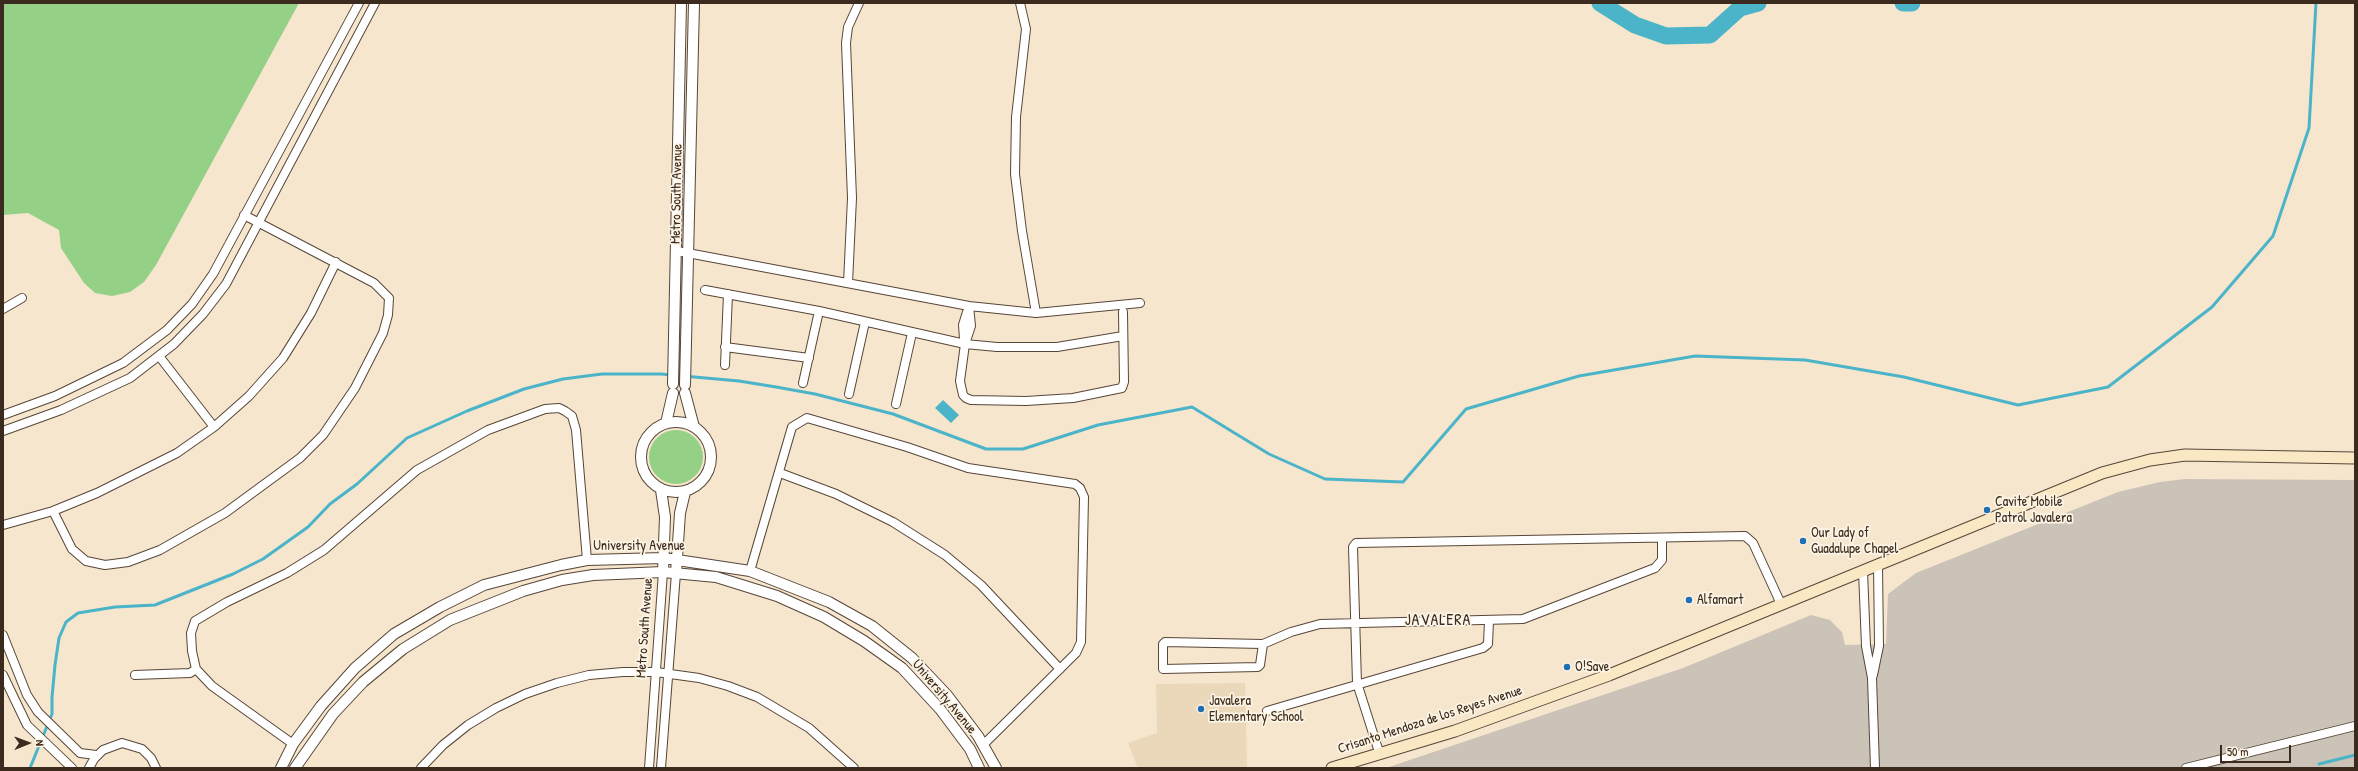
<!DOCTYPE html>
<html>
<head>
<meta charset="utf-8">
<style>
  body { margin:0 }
  #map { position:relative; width:2358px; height:771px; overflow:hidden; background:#f6e6cd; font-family:"Patrick Hand",sans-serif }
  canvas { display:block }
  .frame { position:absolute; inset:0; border:4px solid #3b2a1e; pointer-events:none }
  .north { position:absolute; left:8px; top:723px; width:40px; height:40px; -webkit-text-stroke:3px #fcf5e5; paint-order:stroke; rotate:89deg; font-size:11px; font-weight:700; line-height:16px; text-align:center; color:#3b2a1e }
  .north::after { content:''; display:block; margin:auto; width:14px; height:18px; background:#3b2a1e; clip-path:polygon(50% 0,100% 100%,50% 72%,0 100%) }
  .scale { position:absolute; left:2220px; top:745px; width:71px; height:18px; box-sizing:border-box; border:2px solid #3b2a1e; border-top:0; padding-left:5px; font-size:12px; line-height:14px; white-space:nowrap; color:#3b2a1e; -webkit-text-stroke:3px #fcf5e5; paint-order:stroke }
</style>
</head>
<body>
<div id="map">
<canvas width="2358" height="771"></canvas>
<div class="frame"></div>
<div class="north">N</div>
<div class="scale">50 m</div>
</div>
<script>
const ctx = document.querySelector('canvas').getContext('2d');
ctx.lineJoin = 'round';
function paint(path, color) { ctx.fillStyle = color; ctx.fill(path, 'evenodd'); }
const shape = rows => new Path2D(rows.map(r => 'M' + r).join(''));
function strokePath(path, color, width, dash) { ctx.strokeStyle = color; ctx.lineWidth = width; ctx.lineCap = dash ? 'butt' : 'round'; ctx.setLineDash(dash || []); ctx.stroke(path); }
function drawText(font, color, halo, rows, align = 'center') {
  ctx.font = font + ' "Patrick Hand",sans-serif'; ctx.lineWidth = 3.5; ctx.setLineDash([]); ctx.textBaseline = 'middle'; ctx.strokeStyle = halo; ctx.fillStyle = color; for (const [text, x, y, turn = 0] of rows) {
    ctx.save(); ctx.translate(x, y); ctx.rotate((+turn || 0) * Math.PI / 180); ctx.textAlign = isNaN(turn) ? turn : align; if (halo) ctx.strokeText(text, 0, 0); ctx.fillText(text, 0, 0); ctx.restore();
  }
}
paint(shape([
  [1245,683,1247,768,1138,768,1128,743,1157,733,1156,684]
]), '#ebd8ba');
paint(shape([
  [2185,479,2355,480,2355,768,1386,768,1683,668,1811,615,1830,620,1842,632,1845,645,1886,644,1888,594,1916,573,2118,492,2160,482]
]), '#cbc3b8');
paint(shape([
  [3,3,299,3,156,265,144,282,130,292,112,296,95,293,84,283,61,248,59,230,28,213,3,215],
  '649 457a27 27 0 1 1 54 0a27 27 0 1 1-54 0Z'
]), '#94d186');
paint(shape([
  [943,400,959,415,951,423,935,408]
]), '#4bb4c9');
strokePath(shape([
  [2319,764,2355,755],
  [30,768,52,714,52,697,55,665,59,638,66,622,78,613,115,607,155,605,233,574,263,559,308,527,330,504,357,484,407,438,467,411,524,389,563,379,602,374,661,374,739,381,776,387,815,394,893,414,986,449,1023,449,1098,425,1192,407,1269,454,1325,479,1403,482,1466,409,1579,376,1695,356,1805,360,1904,377,2018,405,2108,387,2212,307,2273,236,2309,128,2316,3]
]), '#4bb4c9', 3);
strokePath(shape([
  [1600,3,1635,25,1666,36,1710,35,1740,8,1758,3],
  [1903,3,1912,3]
]), '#4bb4c9', 17);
const minor = shape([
  [1020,3,1026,29,1016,117,1015,174,1022,231,1036,313],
  [677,251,969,306,1036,313,1140,303],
  [848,283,852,198,846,43,848,27,859,3],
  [705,290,819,311,965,344,997,347,1057,347,1123,336],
  [969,306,971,326,965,344,960,381,963,395,966,398,971,400,1026,401,1073,398,1122,388,1124,382,1123,312],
  [3,309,22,298],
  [964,339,963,325,967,312],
  [725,347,809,358],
  [159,356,214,427],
  [725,365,728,294],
  [803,383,819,311],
  [849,394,865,322],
  [896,404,912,333],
  [3,415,55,396,123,363,167,330,192,304,213,274,359,3],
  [3,431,61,410,130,378,174,344,203,314,226,284,375,3],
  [780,473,836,494,893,522,945,555,981,585,1060,669],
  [53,511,72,549,86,561,105,565,128,562,160,550,225,513,300,458,323,435,355,388,383,333,388,315,389,298,374,283,244,215],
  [3,525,53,511,97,493,177,453,214,427,249,396,283,358,311,313,336,262],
  [750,571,792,427,807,418,907,447,968,468,1075,484,1080,488,1084,497,1081,642,1076,653,983,745],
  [1863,571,1866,646,1872,678,1875,768],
  [3,635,27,695,38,712,80,753,96,755],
  [1263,644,1260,665,1258,667,1163,669,1163,644,1165,642,1263,644,1291,632,1320,624,1523,619,1655,568,1662,560,1662,538],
  [3,675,27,725,72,768],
  [135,675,190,673,196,669],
  [1873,675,1879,646,1878,564],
  [1267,711,1483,648,1488,644,1489,621],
  [293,744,212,686,196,669,192,651,191,633,195,621,227,602,287,573,324,550,417,470,488,430,545,409,559,408,565,411,572,416,576,430,587,560],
  [1379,752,1357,683,1353,547,1356,543,1745,536,1753,543,1781,604],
  [89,768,94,759,103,750,122,743,142,749,151,758,156,768],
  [421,768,443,745,468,725,496,708,525,694,557,683,589,675,623,672,656,672,699,678,728,686,757,697,809,728,854,768],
  [649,768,663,572],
  [661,768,676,573],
  [2186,768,2355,726]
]);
const tertiary = shape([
  [673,384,681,3],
  [685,385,694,3],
  [685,393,694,427],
  '641 457a35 35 0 1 1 70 0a35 35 0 1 1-70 0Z',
  [666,423,673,393],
  [661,490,665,517,663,572],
  [676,573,680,513,685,492],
  [281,768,293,744,321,706,355,668,394,634,440,607,484,585,561,565,587,560,664,558,750,571,829,602,872,626,912,658,947,695,978,736,996,768],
  [295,768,333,714,363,682,403,649,450,620,523,591,562,580,593,575,663,572,716,577,777,596,824,617,864,641,902,668,940,709,970,749,979,768]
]);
const secondary = shape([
  [1332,768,1455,731,1609,675,2102,473,2150,460,2185,455,2355,458]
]);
strokePath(minor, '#574638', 10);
strokePath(tertiary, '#574638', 12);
strokePath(secondary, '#574638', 13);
strokePath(minor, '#fff', 8);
strokePath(tertiary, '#fff', 10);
strokePath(secondary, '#fae7c3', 11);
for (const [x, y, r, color] of [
  [1987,510,4,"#1f6fb2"],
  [1803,541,4,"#1f6fb2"],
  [1689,600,4,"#1f6fb2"],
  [1567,667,4,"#1f6fb2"],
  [1201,709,4,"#1f6fb2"]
]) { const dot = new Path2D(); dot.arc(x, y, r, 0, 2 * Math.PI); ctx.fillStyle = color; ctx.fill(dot); strokePath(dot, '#fcf5e5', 1.5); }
drawText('14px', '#3b2a1e', '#fcf5e5', [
  ["Metro South Avenue",677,194,-89],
  ["University Avenue",639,546],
  ["Metro South Avenue",645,628,-86],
  ["University Avenue",944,697,50],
  ["Crisanto Mendoza de los Reyes Avenue",1430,720,-18]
]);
drawText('14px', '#3b2a1e', '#fcf5e5', [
  ["Cavite Mobile",1995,502],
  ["Patrol Javalera",1995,518],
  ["Our Lady of",1811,533],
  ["Guadalupe Chapel",1811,549],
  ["Alfamart",1697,600],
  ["O!Save",1575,667],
  ["Javalera",1209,701],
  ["Elementary School",1209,717]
], 'left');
ctx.letterSpacing = '1px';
drawText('16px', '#3b2a1e', '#fcf5e5', [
  ["JAVALERA",1438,621]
]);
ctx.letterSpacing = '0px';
</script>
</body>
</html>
